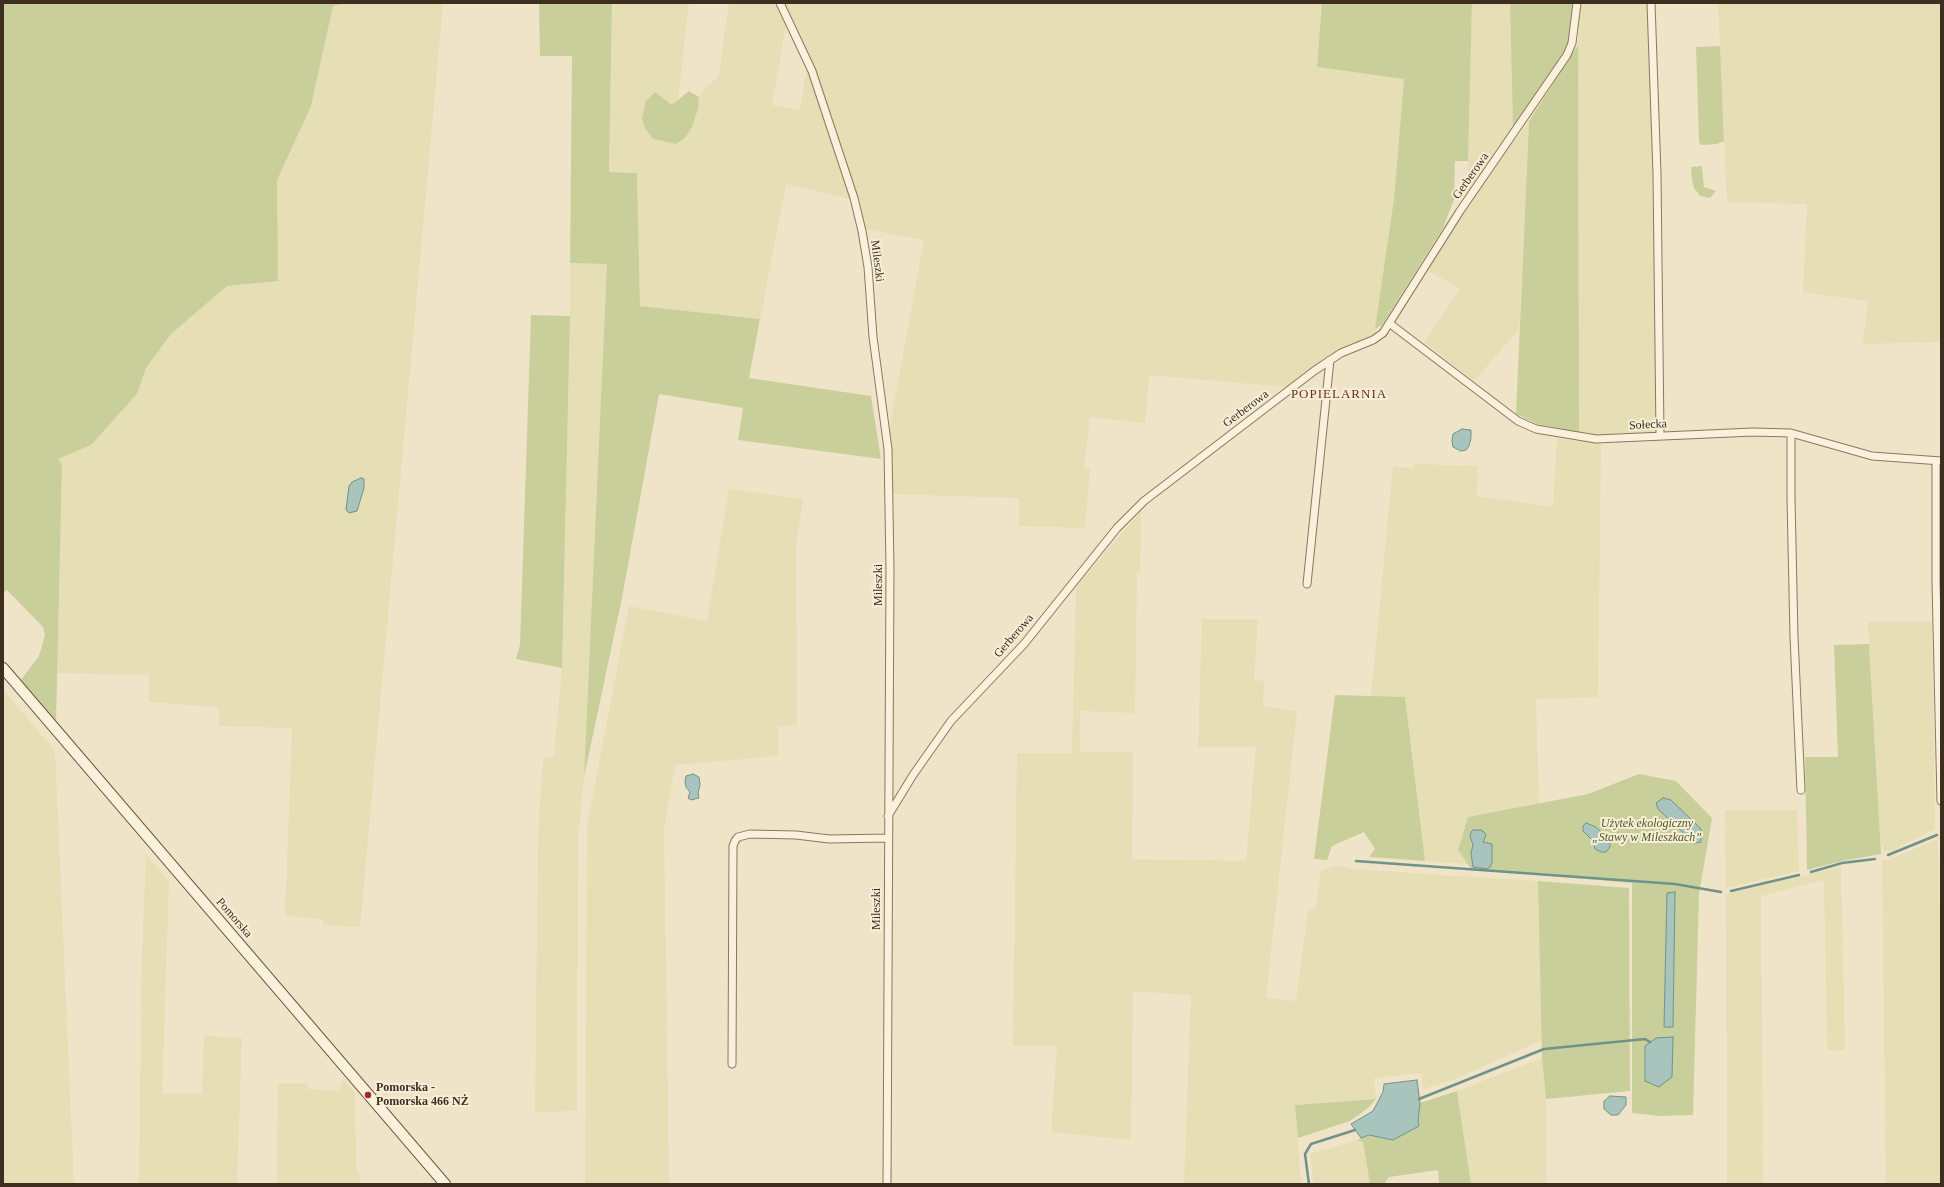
<!DOCTYPE html>
<html>
<head>
<meta charset="utf-8">
<style>
  body { margin:0 }
  #map { position:relative; width:1944px; height:1187px; overflow:hidden; background:#f0e4c8; font-family:Georgia,serif }
  canvas { display:block }
  .frame { position:absolute; inset:0; border:4px solid #3d2e20; pointer-events:none }
</style>
</head>
<body>
<div id="map">
<canvas width="1944" height="1187"></canvas>
<div class="frame"></div>
</div>
<script>
const ctx = document.querySelector('canvas').getContext('2d');
ctx.lineJoin = 'round';
function paint(path, color) { ctx.fillStyle = color; ctx.fill(path, 'evenodd'); }
const shape = rows => new Path2D(rows.map(r => 'M' + r).join(''));
function strokePath(path, color, width, dash) { ctx.strokeStyle = color; ctx.lineWidth = width; ctx.lineCap = dash ? 'butt' : 'round'; ctx.setLineDash(dash || []); ctx.stroke(path); }
function drawText(font, color, halo, rows, align = 'center') {
  ctx.font = font + ' Georgia,serif'; ctx.lineWidth = 4; ctx.setLineDash([]); ctx.textBaseline = 'middle'; ctx.strokeStyle = halo; ctx.fillStyle = color; for (const [text, x, y, turn = 0] of rows) {
    ctx.save(); ctx.translate(x, y); ctx.rotate((+turn || 0) * Math.PI / 180); ctx.textAlign = isNaN(turn) ? turn : align; if (halo) ctx.strokeText(text, 0, 0); ctx.fillText(text, 0, 0); ctx.restore();
  }
}
paint(shape([
  [348,3,443,3,360,927,323,925,323,919,285,916,292,728,219,726,219,710,216,707,149,702,149,675,57,673,62,464,58,459,91,445,137,394,146,368,171,334,227,286,278,281,270,178,311,106,333,6],
  [612,3,689,3,678,100,672,106,664,100,653,139,676,144,685,138,692,127,698,109,699,97,706,86,712,83,719,74,729,3,774,3,786,24,772,105,800,110,807,68,851,199,786,184,760,319,640,306,637,173,609,172],
  [783,3,1322,3,1317,67,1404,79,1394,199,1375,333,1331,356,1286,387,1149,375,1145,423,1090,417,1084,468,1090,469,1085,528,1019,526,1019,498,892,494,889,431,924,240,865,229,832,118,811,58],
  [1472,3,1510,3,1513,127,1467,195],
  [1580,3,1648,3,1658,426,1655,432,1597,435,1579,432,1578,45],
  [1718,3,1941,3,1941,342,1863,344,1868,301,1803,292,1807,204,1727,202],
  [1529,121,1519,329,1474,381,1424,342,1460,289,1426,269,1490,173],
  [570,263,607,264,584,777,578,837,577,1111,535,1112,538,835,543,758,554,757,562,668,570,316],
  [1557,439,1601,443,1598,697,1536,699,1539,804,1468,817,1458,850,1467,864,1425,861,1405,697,1371,697,1393,466,1414,468,1415,464,1478,466,1477,496,1553,507],
  [729,489,803,499,796,546,797,725,778,727,778,756,675,765,664,830,669,1184,585,1184,587,827,629,606,707,621],
  [1141,511,1140,573,1137,573,1135,713,1080,711,1080,752,1133,752,1132,859,1246,861,1256,747,1198,747,1202,619,1258,619,1254,680,1264,681,1263,706,1297,711,1266,998,1296,1001,1308,912,1316,906,1321,871,1337,865,1350,869,1538,881,1542,1040,1455,1079,1423,1089,1421,1073,1374,1078,1376,1099,1295,1105,1301,1184,1184,1184,1191,995,1133,991,1131,1140,1051,1132,1057,1046,1013,1046,1017,753,1072,753,1076,587],
  [1868,622,1932,622,1935,829,1893,850,1885,852,1880,839],
  [3,689,55,751,74,1184,3,1184],
  [1725,810,1797,810,1799,871,1726,888],
  [1938,839,1939,902,1941,903,1941,1184,1886,1184,1882,860,1888,860],
  [146,854,169,882,162,1094,202,1094,204,1036,242,1038,237,1184,139,1184,142,953],
  [1841,867,1845,1050,1827,1050,1824,880,1761,896,1763,1184,1727,1184,1726,894],
  [1542,1058,1546,1099,1546,1184,1471,1184,1457,1091],
  [343,1079,355,1093,356,1170,360,1175,360,1184,277,1184,278,1083,308,1083,307,1089,339,1091],
  [1357,1140,1363,1142,1370,1184,1314,1184,1310,1154]
]), '#e6deb5');
paint(shape([
  [3,3,348,3,333,6,311,106,277,180,278,281,227,286,171,334,146,368,137,394,91,445,58,459,62,464,56,723,20,681,39,656,45,635,43,627,7,590,3,593],
  [539,3,612,3,609,172,637,173,640,306,760,319,749,378,871,396,881,459,738,440,743,408,659,394,622,598,584,777,607,264,570,263,572,56,540,56],
  [1322,3,1472,3,1468,161,1455,161,1454,200,1443,228,1382,325,1375,329,1394,199,1404,79,1317,67],
  [1510,3,1574,3,1569,41,1564,53,1513,127],
  [1578,45,1579,432,1537,424,1516,414,1529,121],
  [1720,46,1724,141,1717,144,1701,145,1699,142,1696,47],
  [689,91,699,97,698,109,692,127,685,138,676,144,653,139,645,128,642,118,646,101,655,92,672,105],
  [1702,166,1704,187,1716,191,1710,198,1700,196,1694,188,1692,180,1691,167],
  [531,315,570,316,562,668,516,659,520,645],
  [1869,644,1881,854,1842,861,1807,870,1805,757,1838,757,1834,645],
  [1335,695,1405,697,1425,861,1369,857,1375,849,1364,832,1332,846,1327,860,1314,859],
  [1639,774,1676,781,1712,818,1699,894,1693,1115,1661,1116,1632,1113,1632,883,1471,869,1458,850,1468,817,1588,794],
  [1538,881,1629,888,1630,1091,1546,1099,1542,1058],
  [1457,1091,1471,1184,1439,1184,1438,1170,1389,1177,1384,1184,1370,1184,1363,1142,1357,1140,1369,1135,1393,1140,1407,1132,1413,1130,1418,1121,1420,1103],
  [1376,1099,1368,1108,1350,1121,1298,1138,1295,1105]
]), '#c9cf9b');
const water = shape([
  [1462,429,1471,430,1471,438,1469,446,1466,450,1461,451,1453,447,1452,441,1453,434,1462,429],
  [361,478,364,479,364,488,357,511,349,513,346,510,349,486,352,482,361,478],
  [693,774,699,777,700,785,698,793,699,798,691,800,688,798,690,792,686,787,685,782,686,776,693,774],
  [1663,798,1671,800,1701,829,1701,842,1694,843,1658,809,1656,803,1663,798],
  [1586,823,1596,827,1610,841,1610,847,1606,852,1601,852,1595,849,1593,841,1583,831,1583,826,1586,823],
  [1473,830,1481,830,1484,832,1486,835,1483,842,1492,844,1492,863,1490,867,1487,869,1473,867,1471,853,1473,845,1470,836,1471,832,1473,830],
  [1675,892,1673,1027,1664,1027,1667,893,1675,892],
  [1673,1037,1672,1077,1659,1087,1645,1081,1645,1046,1656,1038,1673,1037],
  [1417,1080,1420,1103,1418,1121,1419,1126,1393,1140,1369,1135,1361,1138,1351,1124,1373,1111,1383,1092,1384,1084,1417,1080],
  [1610,1096,1626,1097,1626,1105,1618,1115,1611,1115,1604,1109,1604,1101,1610,1096]
]);
paint(water, '#a9c4bc');
strokePath(water, '#6f938a', 1);
strokePath(shape([
  [1888,855,1937,835],
  [1356,861,1675,884,1721,892],
  [1811,872,1842,863,1875,859],
  [1731,891,1799,875],
  [1419,1099,1544,1049,1645,1039,1650,1042],
  [1309,1184,1305,1154,1311,1144,1355,1130]
]), '#6f938a', 2.5);
const street = shape([
  [780,3,812,71,854,198,862,231,868,267,873,337,888,449,890,569,887,1184],
  [1651,3,1657,174,1660,435],
  [1389,323,1518,421,1536,429,1596,439,1753,432,1791,433,1872,456,1941,461],
  [1791,433,1791,498,1794,637,1801,790],
  [1936,461,1936,582,1941,801],
  [1307,584,1330,360],
  [888,816,913,775,951,721,1024,644,1117,528,1144,501,1314,371,1341,353,1373,340,1383,333,1460,211,1567,55,1572,43,1577,3],
  [732,1064,733,846,735,841,738,837,750,834,796,835,829,839,888,838]
]);
const secondary = shape([
  [3,668,445,1184]
]);
strokePath(street, '#8d765c', 9);
strokePath(secondary, '#6f573f', 12);
strokePath(street, '#faf1dc', 7);
strokePath(secondary, '#faf1dc', 10);
for (const [x, y, r, color] of [
  [368,1095,4,"#9e2a2b"]
]) { const dot = new Path2D(); dot.arc(x, y, r, 0, 2 * Math.PI); ctx.fillStyle = color; ctx.fill(dot); strokePath(dot, '#f7eed8', 1.5); }
drawText('12px', '#3d2e20', '#f7eed8', [
  ["Gerberowa",1471,176,-55],
  ["Mileszki",877,261,83],
  ["Gerberowa",1246,409,-37],
  ["Sołecka",1648,425,-3],
  ["Mileszki",879,585,-90],
  ["Gerberowa",1014,636,-49],
  ["Mileszki",877,909,-90],
  ["Pomorska",234,918,49]
]);
drawText('italic 12px', '#4d5a26', '#f7eed8', [
  ["Użytek ekologiczny",1647,824],
  ["„Stawy w Mileszkach”",1647,838]
]);
drawText('bold 12px', '#3d2e20', '#f7eed8', [
  ["Pomorska -",376,1088],
  ["Pomorska 466 NŻ",376,1102]
], 'left');
ctx.letterSpacing = '1px';
drawText('13px', '#6b2e1e', '#f7eed8', [
  ["POPIELARNIA",1339,395]
]);
ctx.letterSpacing = '0px';
</script>
</body>
</html>
